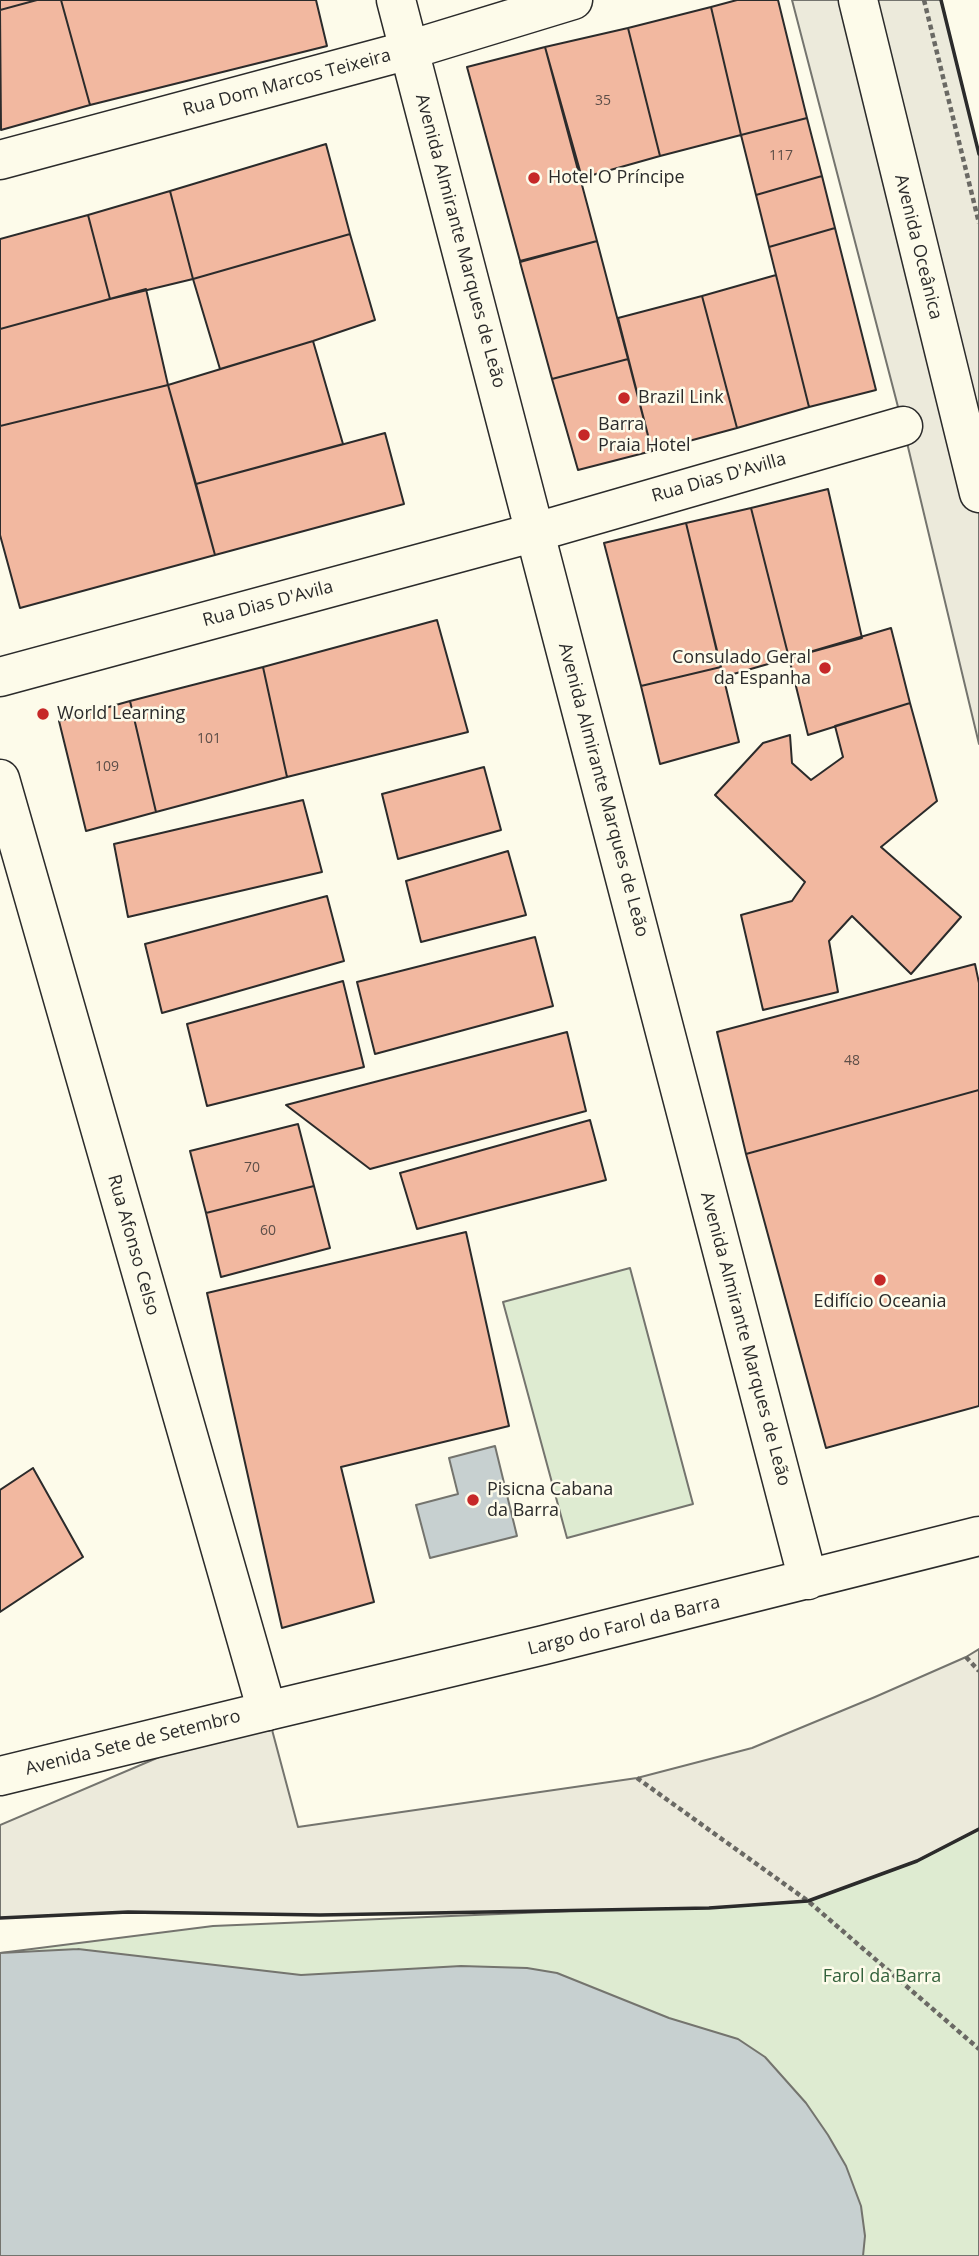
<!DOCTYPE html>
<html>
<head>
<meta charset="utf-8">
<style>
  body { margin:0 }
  canvas { display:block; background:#fdfbea }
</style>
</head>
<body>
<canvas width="979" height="2256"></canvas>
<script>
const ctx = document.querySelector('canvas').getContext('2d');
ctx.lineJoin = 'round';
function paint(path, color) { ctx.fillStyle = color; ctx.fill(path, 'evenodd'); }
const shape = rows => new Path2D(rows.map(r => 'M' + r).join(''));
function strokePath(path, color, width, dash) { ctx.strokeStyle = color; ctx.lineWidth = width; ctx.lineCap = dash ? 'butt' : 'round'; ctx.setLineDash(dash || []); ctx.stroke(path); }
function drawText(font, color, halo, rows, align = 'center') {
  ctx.font = font + ' "Open Sans",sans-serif'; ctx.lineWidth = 5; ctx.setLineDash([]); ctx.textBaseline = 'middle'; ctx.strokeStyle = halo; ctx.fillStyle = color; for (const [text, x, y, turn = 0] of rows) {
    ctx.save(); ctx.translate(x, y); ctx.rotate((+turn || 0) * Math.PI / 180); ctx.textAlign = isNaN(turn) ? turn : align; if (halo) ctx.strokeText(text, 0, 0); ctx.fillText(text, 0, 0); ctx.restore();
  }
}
const green = shape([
  [630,1268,693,1504,567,1538,503,1302,630,1268],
  [979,1829,979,2256,0,2256,0,1953,213,1926,808,1901,917,1861,979,1829]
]);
paint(green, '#deebd1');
strokePath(green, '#74746e', 2);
const parking = shape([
  [792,0,941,0,979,154,979,744,903,426,792,0],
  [979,1649,979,1829,917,1861,808,1901,709,1908,320,1915,128,1912,0,1918,0,1825,267,1711,298,1827,637,1778,752,1748,875,1697,966,1657,979,1649]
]);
paint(parking, '#eceadb');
strokePath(parking, '#74746e', 2);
const water = shape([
  [495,1446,517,1536,430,1558,416,1505,458,1494,449,1458,495,1446],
  [78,1949,301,1975,461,1966,527,1968,557,1973,669,2018,738,2039,765,2057,806,2103,828,2135,846,2166,861,2206,865,2236,863,2256,0,2256,0,1953,78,1949]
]);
paint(water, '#c7d0d0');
strokePath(water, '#74746e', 2);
const building = shape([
  [0,0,37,0,0,10,0,0],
  [37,0,61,0,90,105,1,130,0,10,37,0],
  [61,0,316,0,327,46,90,105,61,0],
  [737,0,778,0,807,118,741,135,711,7,737,0],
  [711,7,741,135,660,156,628,28,711,7],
  [628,28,660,156,582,178,545,47,628,28],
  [545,47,597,241,520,261,467,67,545,47],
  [807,118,822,176,756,195,741,135,807,118],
  [326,144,350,234,193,279,170,191,326,144],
  [822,176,835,228,769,247,756,195,822,176],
  [170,191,193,279,110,299,88,215,170,191],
  [88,215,110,299,0,329,0,239,88,215],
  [835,228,876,390,809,407,769,247,835,228],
  [350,234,375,320,313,341,220,369,193,279,350,234],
  [597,241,628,359,552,379,520,262,597,241],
  [776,275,809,407,737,428,702,296,776,275],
  [146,289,168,385,0,426,0,329,146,289],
  [702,296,737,428,652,451,618,318,702,296],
  [313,341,343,444,196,484,168,385,313,341],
  [628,359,652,451,578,470,552,379,628,359],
  [168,385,215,555,20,608,0,535,0,426,168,385],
  [385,433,404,504,215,555,196,484,385,433],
  [828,489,862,638,789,658,751,508,828,489],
  [751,508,789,658,723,677,686,523,751,508],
  [686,523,721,667,641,686,604,543,686,523],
  [437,620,468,732,287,777,263,667,437,620],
  [891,628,910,703,808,735,789,658,891,628],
  [263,667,287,777,156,812,130,701,263,667],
  [721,667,739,742,660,764,641,686,721,667],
  [130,701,156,812,86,831,59,721,130,701],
  [910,703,937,801,881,847,961,917,911,974,852,916,829,941,838,992,763,1010,741,915,792,901,805,882,715,795,763,743,790,735,792,763,811,780,843,757,835,726,910,703],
  [484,767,501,830,398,859,382,794,484,767],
  [303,800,322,872,128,917,114,844,303,800],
  [508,851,526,915,421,942,406,881,508,851],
  [327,896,344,961,162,1013,145,944,327,896],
  [535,937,553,1006,375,1054,357,982,535,937],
  [975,964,979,983,979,1090,746,1154,717,1032,975,964],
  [343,981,364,1067,207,1106,187,1024,343,981],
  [567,1032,586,1111,370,1169,286,1105,567,1032],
  [979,1090,979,1406,826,1448,746,1154,979,1090],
  [590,1120,606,1180,417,1229,400,1173,590,1120],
  [298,1124,314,1186,206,1213,190,1151,298,1124],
  [314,1186,330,1248,221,1277,206,1213,314,1186],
  [466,1232,509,1426,341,1467,374,1602,282,1628,207,1293,466,1232],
  [33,1468,83,1557,0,1612,0,1490,33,1468]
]);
paint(building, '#f2b8a0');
strokePath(building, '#2b2b2b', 2);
const minor = shape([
  [396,0,808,1580],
  [858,0,979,493],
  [0,160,409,50,573,0],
  [0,677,536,532,903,426],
  [267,1711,544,1645,979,1536]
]);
const tertiary = shape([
  [0,779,267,1711,0,1776]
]);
strokePath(minor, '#2b2b2b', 41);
strokePath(tertiary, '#2b2b2b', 41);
strokePath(shape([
  [924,0,979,223],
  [966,1657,979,1671],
  [637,1778,808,1901,979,2049]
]), '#6a6964', 4.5, [5, 3.5]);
strokePath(minor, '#fdfbea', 38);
strokePath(tertiary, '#fdfbea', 38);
strokePath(shape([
  [941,0,979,154],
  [0,1918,128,1912,320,1915,709,1908,808,1901,917,1861,979,1829]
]), '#2b2b2b', 3.5);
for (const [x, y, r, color] of [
  [534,178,7,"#c62828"],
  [624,398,7,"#c62828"],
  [584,435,7,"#c62828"],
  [825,668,7,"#c62828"],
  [43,714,7,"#c62828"],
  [880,1280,7,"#c62828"],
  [473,1500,7,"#c62828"]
]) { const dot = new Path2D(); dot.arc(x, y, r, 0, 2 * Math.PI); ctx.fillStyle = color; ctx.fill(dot); strokePath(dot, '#fdfbea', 2.5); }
drawText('14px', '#5d4e48', null, [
  ["35",603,101],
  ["117",781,156],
  ["101",209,739],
  ["109",107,767],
  ["48",852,1061],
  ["70",252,1168],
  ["60",268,1231]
]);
drawText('18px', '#2b2b2b', '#fdfbea', [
  ["Rua Dom Marcos Teixeira",287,83,-15],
  ["Avenida Almirante Marques de Leão",460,241,75],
  ["Avenida Oceânica",918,247,76],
  ["Rua Dias D'Avilla",719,478,-16],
  ["Rua Dias D'Avila",268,604,-15],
  ["Avenida Almirante Marques de Leão",603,790,75],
  ["Rua Afonso Celso",133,1245,74],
  ["Avenida Almirante Marques de Leão",745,1339,75],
  ["Largo do Farol da Barra",624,1626,-14],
  ["Avenida Sete de Setembro",133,1743,-14]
]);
drawText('18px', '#2b2b2b', '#fdfbea', [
  ["Hotel O Príncipe",548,178],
  ["Brazil Link",638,398],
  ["Barra",598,425],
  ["Praia Hotel",598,446],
  ["Consulado Geral",811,658,"right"],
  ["da Espanha",811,679,"right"],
  ["World Learning",57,714],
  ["Edifício Oceania",880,1302,"center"],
  ["Pisicna Cabana",487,1490],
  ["da Barra",487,1511]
], 'left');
drawText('18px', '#34623c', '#fdfbea', [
  ["Farol da Barra",882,1977]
]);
</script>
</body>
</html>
